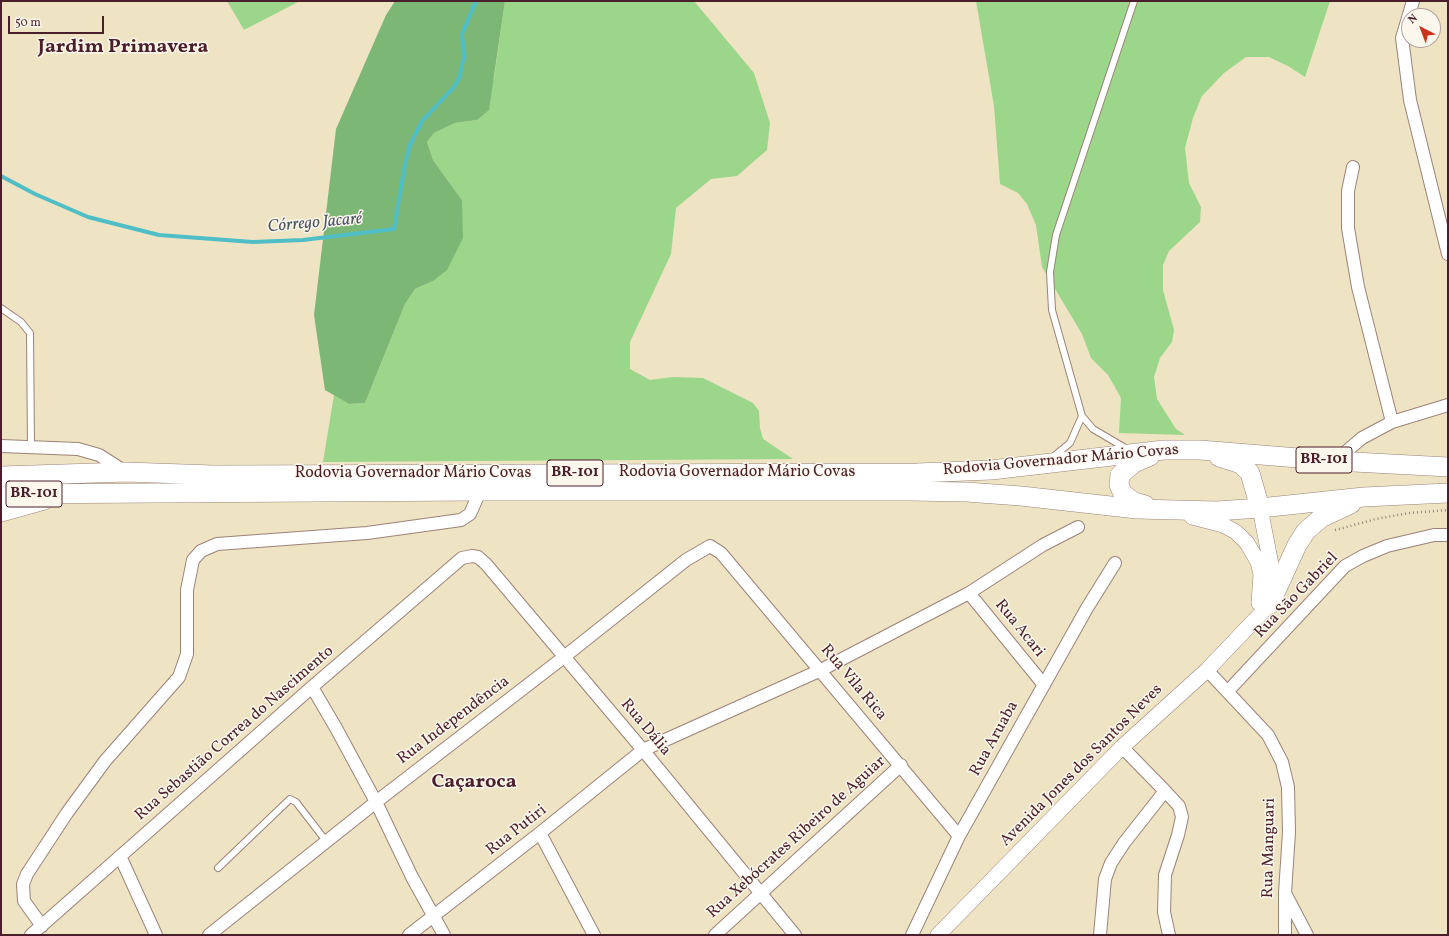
<!DOCTYPE html>
<html>
<head>
<meta charset="utf-8">
<style>
  body { margin:0 }
  #map { position:relative; width:1449px; height:936px; overflow:hidden; background:#eee4c4; font-family:Vollkorn,serif }
  canvas { display:block }
  .frame { position:absolute; inset:0; border:2px solid #4a1f2b; pointer-events:none }
  .north { position:absolute; left:1401px; top:8px; width:40px; height:40px; box-sizing:border-box; background:#fbf7ec; border:1px solid #b4a19f; border-radius:50%; rotate:318deg; font-size:11px; font-weight:700; line-height:16px; text-align:center; color:#4a1f2b }
  .north::after { content:''; display:block; margin:auto; width:14px; height:18px; background:#c8321e; clip-path:polygon(50% 0,100% 100%,50% 72%,0 100%) }
  .scale { position:absolute; left:8px; top:16px; width:96px; height:18px; box-sizing:border-box; border:2px solid #4a1f2b; border-top:0; padding-left:5px; font-size:12px; line-height:14px; white-space:nowrap; color:#4a1f2b; -webkit-text-stroke:3px #fbf7ec; paint-order:stroke }
</style>
</head>
<body>
<div id="map">
<canvas width="1449" height="936"></canvas>
<div class="frame"></div>
<div class="north">N</div>
<div class="scale">50 m</div>
</div>
<script>
const ctx = document.querySelector('canvas').getContext('2d');
ctx.lineJoin = 'round';
function paint(path, color) { ctx.fillStyle = color; ctx.fill(path, 'evenodd'); }
const shape = rows => new Path2D(rows.map(r => 'M' + r).join(''));
function strokePath(path, color, width, dash) { ctx.strokeStyle = color; ctx.lineWidth = width; ctx.lineCap = dash ? 'butt' : 'round'; ctx.setLineDash(dash || []); ctx.stroke(path); }
function drawText(font, color, halo, rows, align = 'center') {
  ctx.font = font + ' Vollkorn,serif'; ctx.lineWidth = 3; ctx.setLineDash([]); ctx.textBaseline = 'middle'; ctx.strokeStyle = halo; ctx.fillStyle = color; for (const [text, x, y, turn = 0] of rows) {
    ctx.save(); ctx.translate(x, y); ctx.rotate((+turn || 0) * Math.PI / 180); ctx.textAlign = isNaN(turn) ? turn : align; if (halo) ctx.strokeText(text, 0, 0); ctx.fillText(text, 0, 0); ctx.restore();
  }
}
paint(shape([
  [227,1,300,1,244,30],
  [505,1,694,1,754,73,770,123,767,150,737,176,711,179,676,208,671,254,630,342,630,369,650,380,673,377,703,378,753,403,759,411,760,428,763,439,793,459,323,462,334,395,349,404,365,403,405,304,415,289,433,281,462,200,433,160,427,142,434,133,455,123,477,120,494,78],
  [976,1,1330,1,1305,77,1288,66,1269,57,1246,57,1224,73,1202,96,1193,118,1185,148,1189,183,1201,207,1200,222,1169,251,1163,265,1163,290,1174,330,1172,342,1160,358,1154,377,1157,399,1176,429,1185,435,1119,433,1121,398,1108,375,1091,358,1082,334,1042,267,1036,225,1027,204,1018,193,1000,184,994,106]
]), '#9bd68a');
paint(shape([
  [395,1,505,1,489,110,477,120,455,123,434,133,427,142,433,160,462,200,463,238,447,270,433,281,415,289,405,304,365,403,349,404,325,390,314,315,336,129,386,15]
]), '#7cb776');
strokePath(shape([
  [1,176,35,194,88,217,159,235,253,242,303,240,394,229,405,164,410,145,422,121,454,87,459,78,464,57,462,34,476,1]
]), '#50bec6', 4);
const service = shape([
  [1,308,21,322,30,333,31,447],
  [1127,449,1093,429,1082,416,1052,310,1050,272,1056,235,1134,1],
  [1054,456,1070,443,1082,416],
  [218,868,290,799,296,802,326,841]
]);
const minor = shape([
  [1413,1,1402,38,1410,100,1448,254],
  [1353,167,1348,191,1348,228,1358,287,1392,422],
  [1,446,78,449,99,455,124,471],
  [1335,461,1362,438,1392,422,1448,405],
  [969,593,1044,685],
  [1207,670,1268,735,1282,762,1288,787,1289,832,1285,893,1285,935],
  [312,687,336,728,376,802,412,877,444,935],
  [1228,691,1345,566,1363,556,1387,546,1434,535,1448,535],
  [1165,791,1179,806,1182,817,1178,835,1165,875,1164,912,1169,935],
  [540,833,594,935],
  [120,856,156,935],
  [1286,895,1307,935],
  [42,926,24,901,23,884,27,874,67,813,105,761,179,677,187,654,187,590,193,560,201,551,217,544,367,533,461,520,470,514,480,491],
  [31,935,312,687,462,558,472,556,478,557,486,564,643,750,795,935],
  [209,935,376,802,564,657,686,560,710,546,721,553,959,836],
  [409,935,540,833,643,750,821,670,969,593,1043,545,1078,527],
  [715,935,901,765],
  [912,935,959,836,1087,608,1115,563],
  [1100,935,1105,879,1111,863,1124,843,1165,791,1122,747]
]);
const tertiary = shape([
  [1192,517,1223,525,1236,532,1247,543,1258,562,1261,574,1259,603],
  [938,935,1122,747,1207,670,1270,604,1272,570,1260,508]
]);
const primary = shape([
  [1219,457,1241,464,1250,473,1260,508],
  [1,476,126,472,213,475,917,473,991,470,1164,450,1200,450,1335,461,1448,467],
  [1,494,480,491,909,491,966,492,1021,496,1137,509,1217,511,1260,508,1364,497,1448,493],
  [1145,505,1134,502,1123,494,1119,485,1120,475,1134,463,1150,456],
  [1,512,44,500],
  [1270,604,1297,545,1306,531,1321,518,1351,504]
]);
strokePath(service, '#9c8278', 8);
strokePath(minor, '#9c8278', 14);
strokePath(tertiary, '#9c8278', 16);
strokePath(primary, '#9c8278', 20);
strokePath(shape([
  [1335,530,1376,519,1409,513,1448,510]
]), '#9c8278', 2.5, [1, 3]);
strokePath(service, '#fff', 6);
strokePath(minor, '#fff', 12);
strokePath(tertiary, '#fff', 15);
strokePath(primary, '#fff', 19);
for (const [x, y, w] of [
  [1324,460,56],
  [575,473,56],
  [34,494,56]
]) { const box = new Path2D(); box.roundRect(x - w / 2, y - 13, w, 26, 3); ctx.fillStyle = '#fbf7ec'; ctx.fill(box); strokePath(box, '#4a1f2b', 1); }
drawText('bold 15px', '#4a1f2b', null, [
  ["BR-101",1324,460],
  ["BR-101",575,473],
  ["BR-101",34,494]
]);
drawText('16px', '#4a1f2b', '#fbf7ec', [
  ["Rodovia Governador Mário Covas",1061,461,-5],
  ["Rodovia Governador Mário Covas",737,473],
  ["Rodovia Governador Mário Covas",413,474],
  ["Rua São Gabriel",1297,596,-46],
  ["Rua Acari",1019,629,51],
  ["Rua Vila Rica",853,683,50],
  ["Rua Independência",454,721,-37],
  ["Rua Dália",645,728,50],
  ["Rua Sebastião Correa do Nascimento",235,734,-41],
  ["Rua Aruaba",995,739,-61],
  ["Avenida Jones dos Santos Neves",1082,766,-45],
  ["Rua Putiri",517,831,-38],
  ["Rua Xebócrates Ribeiro de Aguiar",797,838,-42],
  ["Rua Manguari",1270,848,-89]
]);
drawText('italic 17px', '#4c5761', '#fbf7ec', [
  ["Córrego Jacaré",315,224,-5]
]);
drawText('bold 20px', '#4a1f2b', '#fbf7ec', [
  ["Jardim Primavera",123,48],
  ["Caçaroca",474,783]
]);
</script>
</body>
</html>
